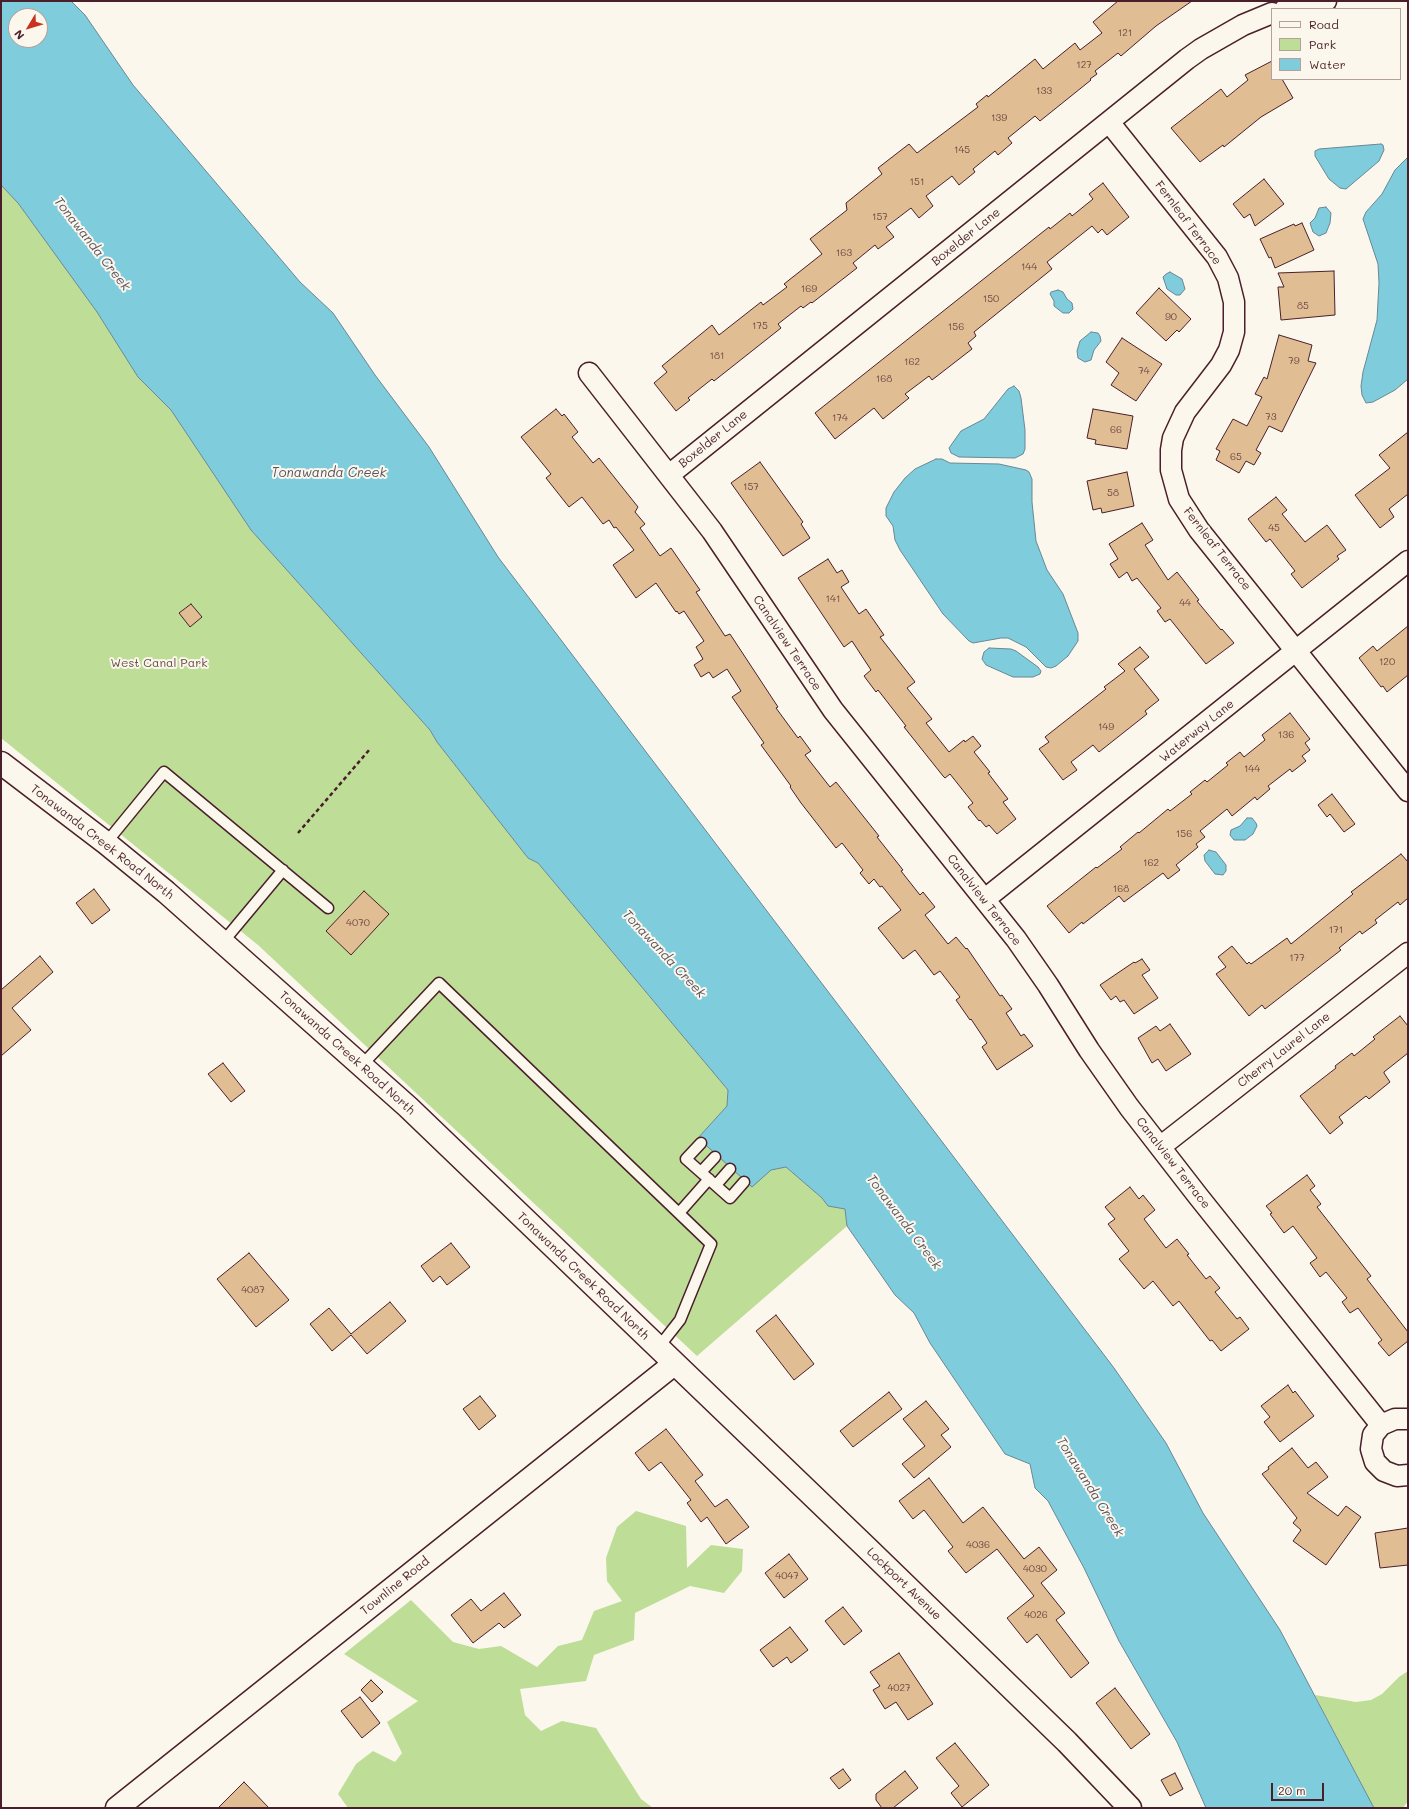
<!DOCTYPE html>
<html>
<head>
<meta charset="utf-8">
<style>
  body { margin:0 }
  #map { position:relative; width:1409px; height:1809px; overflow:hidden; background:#fbf7ec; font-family:Mali,sans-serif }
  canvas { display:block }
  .frame { position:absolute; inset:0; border:2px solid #4a1f2b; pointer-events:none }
  .legend { position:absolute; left:1271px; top:8px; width:130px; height:72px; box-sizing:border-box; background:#fbf7ec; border:1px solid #b4a19f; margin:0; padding:5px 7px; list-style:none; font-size:12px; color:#4a1f2b }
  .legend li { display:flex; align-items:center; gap:8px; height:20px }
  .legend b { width:20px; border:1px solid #b4a19f }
  .north { position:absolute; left:8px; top:8px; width:40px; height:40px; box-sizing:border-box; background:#fbf7ec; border:1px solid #b4a19f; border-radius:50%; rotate:232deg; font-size:11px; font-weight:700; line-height:16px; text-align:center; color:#4a1f2b }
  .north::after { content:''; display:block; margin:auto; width:14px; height:18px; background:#c8321e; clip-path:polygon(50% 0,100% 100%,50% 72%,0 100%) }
  .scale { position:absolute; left:1271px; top:1783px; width:53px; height:18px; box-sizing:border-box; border:2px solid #4a1f2b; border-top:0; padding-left:5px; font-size:12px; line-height:14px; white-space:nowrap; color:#4a1f2b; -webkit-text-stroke:3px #fbf7ec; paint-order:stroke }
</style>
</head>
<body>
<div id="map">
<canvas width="1409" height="1809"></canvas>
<div class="frame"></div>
<ul class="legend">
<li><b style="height:5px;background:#fbf7ec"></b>Road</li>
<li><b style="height:11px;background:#bedd96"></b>Park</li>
<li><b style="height:11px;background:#7eccdc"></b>Water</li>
</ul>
<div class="north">N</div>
<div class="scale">20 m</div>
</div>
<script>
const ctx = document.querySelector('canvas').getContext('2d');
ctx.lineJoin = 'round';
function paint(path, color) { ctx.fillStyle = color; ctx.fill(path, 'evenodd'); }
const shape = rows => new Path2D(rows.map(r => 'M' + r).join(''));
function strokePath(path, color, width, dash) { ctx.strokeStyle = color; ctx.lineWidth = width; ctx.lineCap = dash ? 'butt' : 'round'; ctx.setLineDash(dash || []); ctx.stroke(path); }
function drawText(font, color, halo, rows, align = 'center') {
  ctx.font = font + ' Mali,sans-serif'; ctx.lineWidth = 4; ctx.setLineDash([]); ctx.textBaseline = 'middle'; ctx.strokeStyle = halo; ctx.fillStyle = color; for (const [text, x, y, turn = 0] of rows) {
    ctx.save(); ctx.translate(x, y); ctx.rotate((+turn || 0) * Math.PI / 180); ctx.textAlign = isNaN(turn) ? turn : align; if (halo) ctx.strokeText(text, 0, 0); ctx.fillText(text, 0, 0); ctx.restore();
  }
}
paint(shape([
  [1,185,18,203,97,312,138,377,171,410,251,530,430,730,437,742,528,858,538,863,728,1090,727,1106,698,1138,771,1170,786,1167,822,1198,828,1206,845,1209,847,1226,697,1356,258,945,1,738],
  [636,1511,686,1526,687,1568,711,1545,743,1549,742,1571,724,1593,690,1586,635,1613,634,1640,594,1655,586,1681,520,1689,525,1715,541,1731,562,1721,596,1728,641,1799,653,1808,348,1808,338,1794,356,1764,373,1751,395,1762,402,1753,387,1722,418,1701,344,1654,411,1600,453,1642,479,1649,501,1646,537,1667,558,1646,582,1640,594,1611,622,1601,607,1581,606,1558,617,1527],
  [1408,1671,1408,1801,1403,1808,1374,1808,1315,1695,1356,1702,1371,1700,1382,1694,1399,1677]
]), '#bedd96');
const water = shape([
  [1,1,71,1,85,15,133,85,300,282,333,313,375,375,429,447,498,557,1114,1368,1166,1443,1203,1513,1280,1630,1374,1808,1206,1808,1177,1742,1119,1641,1084,1568,1048,1501,1035,1488,1030,1464,1005,1454,930,1343,914,1313,895,1295,847,1226,845,1209,828,1206,822,1198,786,1167,771,1170,752,1187,698,1138,727,1106,728,1090,538,863,528,858,437,742,430,730,251,530,171,410,138,377,97,312,18,203,1,185,1,1],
  [16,16,40,16,40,40,16,40,16,16],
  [1381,144,1383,145,1384,150,1379,161,1346,189,1340,188,1329,179,1315,156,1315,151,1319,149,1381,144],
  [1408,157,1408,379,1395,390,1373,402,1366,403,1362,395,1361,386,1363,372,1377,320,1379,283,1378,264,1363,219,1366,212,1382,194,1395,170,1408,157],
  [1326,207,1331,213,1330,223,1326,233,1319,236,1313,232,1310,223,1315,218,1319,208,1326,207],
  [1170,272,1182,279,1185,289,1180,295,1176,295,1167,289,1163,277,1166,274,1170,272],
  [1058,290,1063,292,1067,299,1072,303,1073,309,1069,313,1063,313,1054,306,1054,301,1050,294,1051,292,1058,290],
  [1091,332,1098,333,1100,336,1101,341,1094,350,1091,360,1085,362,1078,358,1077,351,1080,341,1091,332],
  [1014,386,1019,391,1021,398,1025,430,1025,449,1023,454,1015,458,959,457,951,453,949,448,961,431,984,419,1008,389,1014,386],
  [936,459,942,459,950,463,999,464,1026,470,1029,472,1032,479,1032,502,1036,541,1047,570,1063,594,1078,633,1078,641,1068,656,1056,666,1051,668,1046,667,1026,647,1008,638,1001,638,973,643,969,641,943,614,900,550,895,540,893,526,886,516,886,508,894,492,905,478,915,469,936,459],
  [989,648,1011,649,1016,651,1038,667,1041,671,1040,674,1033,677,1013,677,986,665,982,659,984,652,989,648],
  [1247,818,1252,818,1256,823,1257,826,1253,834,1245,840,1234,840,1230,835,1231,830,1240,826,1247,818],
  [1209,850,1216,852,1226,865,1226,871,1223,875,1215,874,1205,861,1204,855,1209,850]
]);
paint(water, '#7eccdc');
strokePath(water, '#698795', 1);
const building = shape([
  [1118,1,1192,1,1156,26,1121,56,1118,53,1095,71,1097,74,1090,79,1091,80,1040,121,1035,116,1008,138,1012,143,998,155,995,151,973,169,975,172,959,185,952,176,926,196,933,206,919,218,911,208,886,227,894,237,878,249,875,245,853,263,857,268,812,303,811,302,803,308,801,306,778,324,781,328,714,381,712,379,688,398,690,400,676,411,654,383,667,372,662,366,712,325,719,335,761,302,763,305,787,287,784,284,822,254,810,239,847,210,846,203,882,174,878,168,909,144,917,153,978,107,976,104,987,95,988,97,1035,59,1043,69,1075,43,1080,50,1102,33,1093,22,1118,1],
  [1272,61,1272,79,1282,79,1293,98,1261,117,1224,147,1223,145,1200,162,1171,128,1221,89,1227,97,1248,80,1245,75,1272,61],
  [1264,179,1284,204,1255,226,1250,214,1244,218,1233,204,1264,179],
  [1103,183,1129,217,1107,235,1102,229,1098,233,1092,226,1047,262,1052,269,974,332,976,336,968,343,972,349,932,380,929,376,905,394,909,398,883,419,874,408,835,439,815,413,1049,227,1050,229,1070,213,1072,216,1093,199,1089,194,1103,183],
  [1302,223,1314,250,1275,268,1271,257,1269,258,1260,239,1294,224,1295,226,1302,223],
  [1334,271,1335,315,1281,320,1278,287,1284,287,1278,273,1334,271],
  [1159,288,1191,319,1179,332,1177,330,1166,341,1136,313,1159,288],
  [1279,335,1312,345,1308,361,1316,363,1282,432,1269,426,1256,450,1261,453,1254,465,1246,461,1239,473,1216,460,1220,451,1216,449,1233,419,1247,426,1262,397,1255,394,1264,377,1267,379,1279,335],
  [1122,338,1162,364,1136,401,1111,385,1119,373,1106,362,1122,338],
  [556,409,562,416,564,414,578,432,572,437,593,463,599,458,638,507,635,512,645,524,640,528,660,556,671,548,700,590,696,592,725,636,730,634,778,707,776,708,798,738,800,736,811,751,805,755,830,787,836,782,879,836,877,837,903,870,901,871,920,895,923,892,935,907,925,915,948,944,956,937,966,949,967,948,1000,996,1002,995,1012,1009,1006,1013,1021,1036,1024,1034,1033,1046,997,1070,982,1047,987,1043,971,1019,970,1020,956,1000,960,997,940,971,934,975,915,950,903,959,878,928,901,910,882,886,880,887,874,879,869,884,860,873,863,870,842,843,836,848,801,803,790,787,791,786,761,745,764,743,732,697,741,691,727,669,713,678,709,672,701,677,694,665,703,659,696,647,704,641,684,611,679,614,677,611,676,612,656,583,636,598,613,565,634,550,616,527,614,528,609,520,603,524,582,497,569,507,546,478,551,474,521,437,556,409],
  [1093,409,1133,416,1127,449,1095,444,1096,440,1087,438,1093,409],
  [1408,432,1408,494,1389,509,1394,517,1380,528,1355,495,1390,468,1379,455,1408,432],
  [760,462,803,522,801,524,810,538,783,556,731,483,760,462],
  [1127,472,1134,506,1102,513,1101,508,1093,510,1087,481,1127,472],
  [1276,497,1287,510,1282,514,1305,542,1327,525,1346,550,1337,556,1339,559,1302,588,1291,574,1295,571,1270,539,1266,542,1248,519,1276,497],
  [1142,523,1153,540,1145,545,1168,580,1177,572,1199,600,1197,601,1221,630,1222,629,1234,643,1206,664,1170,619,1165,622,1157,611,1161,608,1137,578,1132,581,1127,572,1119,578,1110,564,1118,559,1109,544,1142,523],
  [828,559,837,573,842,570,849,582,841,587,859,614,866,609,884,635,880,637,912,678,915,682,907,688,932,719,926,723,949,752,964,740,965,742,973,736,981,746,974,752,990,772,988,773,1008,799,1003,802,1016,819,997,834,989,825,986,827,980,820,979,821,968,807,973,803,950,774,945,778,943,776,904,727,906,726,878,690,876,692,864,676,871,670,852,641,844,647,798,578,828,559],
  [191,604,202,617,190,627,179,613,191,604],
  [1408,626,1408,675,1387,692,1383,686,1381,687,1359,658,1373,646,1377,651,1408,626],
  [1140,647,1149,657,1134,669,1159,700,1145,711,1147,714,1099,752,1093,745,1071,762,1077,770,1063,780,1039,749,1049,742,1045,737,1106,689,1104,687,1125,671,1118,664,1140,647],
  [1290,713,1310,739,1305,743,1310,750,1302,756,1306,761,1292,772,1290,769,1268,786,1270,789,1257,800,1255,797,1232,816,1227,809,1200,831,1205,837,1196,844,1198,847,1176,865,1180,870,1168,879,1163,873,1124,902,1119,896,1083,924,1082,922,1069,933,1047,906,1096,867,1097,868,1122,849,1120,847,1138,832,1139,833,1168,809,1170,811,1192,794,1190,792,1205,780,1207,782,1228,765,1226,763,1240,752,1244,757,1265,740,1262,735,1290,713],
  [1332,794,1355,824,1344,832,1330,814,1327,817,1318,805,1332,794],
  [1401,854,1408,862,1408,898,1400,905,1398,902,1375,920,1377,923,1362,934,1360,931,1339,948,1341,950,1265,1009,1262,1005,1249,1016,1216,974,1226,967,1218,957,1232,946,1247,964,1249,962,1251,964,1287,938,1291,944,1353,894,1351,892,1401,854],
  [94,889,110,910,92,924,76,903,94,889],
  [364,891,389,914,351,955,326,931,364,891],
  [40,956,53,972,12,1008,31,1030,1,1056,1,990,40,956],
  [1142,959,1150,970,1142,975,1158,998,1134,1014,1124,1000,1120,1002,1116,996,1111,1000,1100,985,1134,962,1135,963,1142,959],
  [1400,1016,1408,1026,1408,1053,1384,1072,1384,1073,1390,1082,1369,1099,1366,1096,1339,1117,1343,1123,1330,1134,1300,1096,1336,1068,1335,1066,1352,1053,1354,1056,1375,1039,1373,1037,1400,1016],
  [1170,1024,1191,1054,1166,1071,1158,1059,1152,1063,1138,1038,1156,1026,1160,1031,1170,1024],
  [223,1063,245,1091,231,1102,208,1074,223,1063],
  [1307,1175,1315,1186,1310,1190,1321,1204,1317,1207,1371,1276,1367,1279,1408,1332,1408,1341,1389,1356,1378,1343,1382,1340,1358,1308,1350,1313,1342,1302,1347,1298,1326,1272,1320,1277,1310,1263,1317,1258,1293,1226,1284,1233,1270,1214,1272,1213,1266,1206,1307,1175],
  [1130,1187,1139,1199,1143,1195,1155,1210,1144,1219,1166,1248,1177,1239,1189,1254,1187,1255,1206,1279,1210,1276,1220,1288,1215,1292,1237,1319,1240,1317,1249,1329,1221,1351,1212,1340,1210,1341,1179,1301,1173,1306,1153,1281,1144,1289,1119,1259,1129,1251,1108,1224,1115,1219,1105,1207,1130,1187],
  [451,1243,470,1267,447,1285,440,1276,433,1282,421,1266,451,1243],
  [249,1253,289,1300,256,1327,217,1279,249,1253],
  [390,1302,406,1321,367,1354,351,1335,332,1351,310,1324,329,1308,351,1334,390,1302],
  [776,1315,814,1364,794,1380,756,1331,776,1315],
  [1288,1385,1293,1393,1295,1391,1314,1416,1280,1442,1264,1422,1270,1417,1261,1406,1288,1385],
  [889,1392,902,1409,853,1447,840,1431,889,1392],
  [480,1396,496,1416,479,1430,463,1409,480,1396],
  [926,1401,949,1429,941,1435,951,1447,914,1478,902,1464,925,1446,903,1419,926,1401],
  [666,1429,703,1475,695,1481,715,1507,727,1499,749,1527,726,1544,707,1517,701,1522,687,1503,691,1500,661,1462,649,1471,635,1453,666,1429],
  [1292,1448,1308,1468,1316,1462,1328,1477,1307,1493,1338,1516,1346,1506,1361,1517,1326,1565,1293,1541,1301,1530,1293,1523,1297,1518,1262,1474,1269,1469,1268,1467,1292,1448],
  [929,1478,963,1523,983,1507,1024,1559,1039,1547,1057,1570,1041,1583,1065,1613,1056,1620,1089,1663,1071,1678,1037,1634,1027,1643,1007,1618,1034,1596,997,1549,966,1573,948,1551,953,1547,924,1510,913,1519,899,1501,929,1478],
  [1408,1528,1408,1565,1380,1568,1375,1533,1408,1528],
  [789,1554,808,1579,784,1598,765,1573,789,1554],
  [504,1593,521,1615,504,1628,499,1623,473,1643,451,1615,471,1599,481,1611,504,1593],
  [843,1607,862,1631,844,1645,825,1621,843,1607],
  [790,1627,808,1650,791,1663,787,1657,773,1667,760,1650,790,1627],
  [899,1653,933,1704,908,1720,896,1702,885,1709,873,1690,880,1686,870,1672,899,1653],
  [371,1680,383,1692,372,1702,361,1690,371,1680],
  [1115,1688,1150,1734,1131,1749,1096,1703,1115,1688],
  [360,1697,380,1723,362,1738,341,1711,360,1697],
  [955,1743,989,1785,962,1807,951,1793,959,1786,936,1758,955,1743],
  [843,1769,851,1780,839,1789,830,1778,843,1769],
  [905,1771,918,1788,893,1808,882,1808,876,1800,876,1794,905,1771],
  [1175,1773,1183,1789,1170,1796,1161,1780,1175,1773],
  [244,1782,269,1808,218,1808,244,1782]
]);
paint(building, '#e0bd92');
strokePath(building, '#4a1f2b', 1);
const service = shape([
  [106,843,164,772,328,908],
  [223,942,283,870],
  [362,1065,439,983,711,1244,680,1320,658,1348],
  [701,1143,686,1159,730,1198,744,1182],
  [701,1172,715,1157],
  [716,1185,730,1169],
  [679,1213,709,1179]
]);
const minor = shape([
  [1285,9,1326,1],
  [1109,122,1217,257,1228,278,1234,302,1234,332,1229,350,1221,365,1185,412,1173,438,1171,450,1171,470,1179,499,1199,530,1408,791],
  [589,373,712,531,833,710,1016,939,1048,985,1089,1050,1129,1107,1198,1196,1381,1425],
  [669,475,1187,59,1201,49,1243,25,1272,13],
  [985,899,1408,561],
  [1160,1147,1408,953],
  [1408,1419,1395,1419,1381,1425,1373,1435,1371,1449,1375,1462,1384,1471,1397,1476,1408,1475]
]);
const tertiary = shape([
  [1,763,106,843,166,892,408,1107,867,1548,1067,1742,1130,1808],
  [117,1808,674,1364]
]);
strokePath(service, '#4a1f2b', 13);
strokePath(minor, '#4a1f2b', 23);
strokePath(tertiary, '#4a1f2b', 25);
strokePath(shape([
  [298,833,370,749]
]), '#4a1f2b', 2.5, [4, 3]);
strokePath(service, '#fbf7ec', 10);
strokePath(minor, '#fbf7ec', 20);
strokePath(tertiary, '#fbf7ec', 22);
drawText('10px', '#704645', null, [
  ["121",1125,33],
  ["127",1084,65],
  ["133",1044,91],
  ["139",999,118],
  ["145",962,150],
  ["151",917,182],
  ["157",880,217],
  ["163",844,253],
  ["144",1029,267],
  ["169",809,289],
  ["150",991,299],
  ["85",1303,306],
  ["90",1171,317],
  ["175",760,326],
  ["156",956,327],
  ["181",717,356],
  ["79",1294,361],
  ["162",912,362],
  ["74",1144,371],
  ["168",884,379],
  ["73",1271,417],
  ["174",840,418],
  ["66",1116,430],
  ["65",1236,457],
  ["157",751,487],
  ["58",1113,493],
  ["45",1274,528],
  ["141",833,599],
  ["44",1185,603],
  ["120",1387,662],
  ["149",1106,727],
  ["136",1286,735],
  ["144",1252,769],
  ["156",1184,834],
  ["162",1151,863],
  ["168",1121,889],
  ["4070",358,923],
  ["171",1336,930],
  ["177",1297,958],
  ["4087",253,1290],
  ["4036",978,1545],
  ["4030",1035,1569],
  ["4047",787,1576],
  ["4026",1036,1615],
  ["4027",899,1688]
]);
drawText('12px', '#4a1f2b', '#fbf7ec', [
  ["Fernleaf Terrace",1188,223,53],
  ["Boxelder Lane",966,237,-39],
  ["Boxelder Lane",713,439,-39],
  ["Fernleaf Terrace",1217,549,52],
  ["Canalview Terrace",787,643,56],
  ["Waterway Lane",1197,731,-39],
  ["Tonawanda Creek Road North",102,842,38],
  ["Canalview Terrace",984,900,52],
  ["Cherry Laurel Lane",1284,1050,-38],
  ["Tonawanda Creek Road North",347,1053,42],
  ["Canalview Terrace",1173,1163,52],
  ["Tonawanda Creek Road North",583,1276,44],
  ["Lockport Avenue",904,1584,44],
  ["Townline Road",395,1586,-39]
]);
drawText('12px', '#674e46', '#fbf7ec', [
  ["West Canal Park",159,663]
]);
drawText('italic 13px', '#5a5360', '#fbf7ec', [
  ["Tonawanda Creek",92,244,52],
  ["Tonawanda Creek",329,473],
  ["Tonawanda Creek",664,954,47],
  ["Tonawanda Creek",904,1222,53],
  ["Tonawanda Creek",1090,1487,58]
]);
</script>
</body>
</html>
